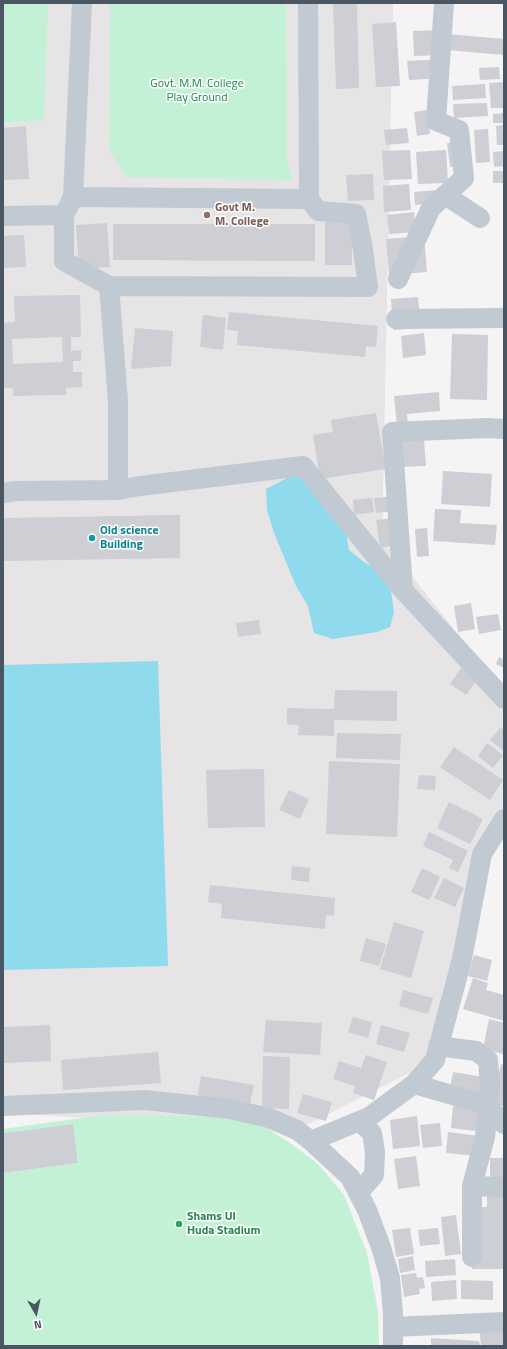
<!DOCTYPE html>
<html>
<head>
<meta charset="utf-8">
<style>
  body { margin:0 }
  #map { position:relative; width:507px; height:1349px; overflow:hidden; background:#f5f3f3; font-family:"Titillium Web",sans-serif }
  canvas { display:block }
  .frame { position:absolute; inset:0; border:4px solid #4a5661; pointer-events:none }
  .north { position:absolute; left:16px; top:1293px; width:40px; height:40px; -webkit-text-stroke:3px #fff; paint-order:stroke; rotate:171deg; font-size:11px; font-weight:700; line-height:16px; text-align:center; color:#4a5661 }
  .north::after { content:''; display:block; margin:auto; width:14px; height:18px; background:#4a5661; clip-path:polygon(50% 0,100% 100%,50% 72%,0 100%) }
</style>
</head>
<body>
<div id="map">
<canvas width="507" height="1349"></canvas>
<div class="frame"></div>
<div class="north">N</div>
</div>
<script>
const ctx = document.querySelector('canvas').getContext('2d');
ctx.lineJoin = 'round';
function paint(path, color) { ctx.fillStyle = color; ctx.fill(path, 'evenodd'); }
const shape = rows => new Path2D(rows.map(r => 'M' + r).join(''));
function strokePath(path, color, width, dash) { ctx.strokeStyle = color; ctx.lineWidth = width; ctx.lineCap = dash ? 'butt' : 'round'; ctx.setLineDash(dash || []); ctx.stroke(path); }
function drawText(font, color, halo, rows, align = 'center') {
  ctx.font = font + ' "Titillium Web",sans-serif'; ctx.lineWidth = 3; ctx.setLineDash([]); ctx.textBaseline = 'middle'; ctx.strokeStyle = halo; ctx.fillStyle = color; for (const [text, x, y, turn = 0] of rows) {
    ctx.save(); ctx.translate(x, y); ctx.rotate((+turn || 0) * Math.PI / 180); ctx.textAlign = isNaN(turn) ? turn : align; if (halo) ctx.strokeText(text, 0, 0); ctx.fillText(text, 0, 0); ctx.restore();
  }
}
paint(shape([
  [3,3,393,3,382,539,504,691,504,800,435,1060,297,1130,3,1113]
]), '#e6e4e5');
paint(shape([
  [3,3,48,3,44,120,3,123],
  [110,3,286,3,287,162,292,180,126,177,109,149],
  [103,1115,180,1116,234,1118,265,1127,290,1143,318,1164,344,1195,367,1253,378,1311,379,1346,3,1346,3,1173,78,1163,73,1124,3,1133,3,1129]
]), '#c3f1d5');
paint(shape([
  [303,475,346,531,349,550,364,562,382,572,391,591,394,612,390,627,377,632,333,639,314,633,308,606,296,586,274,533,267,510,266,489,287,478],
  [158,661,168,966,3,970,3,665]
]), '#90daee');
paint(shape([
  [333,3,357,3,359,88,336,89],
  [396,22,400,86,376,87,372,24],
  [440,30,441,55,414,56,413,31],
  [448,34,504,39,504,55,447,50],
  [444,59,445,78,409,80,407,61],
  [499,67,500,79,480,80,479,68],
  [504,82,504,108,491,108,489,83],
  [485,84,486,98,453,100,452,86],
  [487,103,488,116,454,118,453,104],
  [427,110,430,134,417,136,414,112],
  [504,113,504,123,493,123,493,114],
  [504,125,504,145,497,145,496,126],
  [26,126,29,179,3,180,3,128],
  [407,128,409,143,386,145,384,130],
  [488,129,490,162,476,163,474,130],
  [459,141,462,165,450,167,447,143],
  [410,150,412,179,384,180,382,151],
  [446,150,448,183,418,184,416,152],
  [504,151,504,166,494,167,493,152],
  [493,171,504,171,504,183,493,183],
  [373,174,374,200,348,201,346,175],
  [409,184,411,210,384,212,383,186],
  [439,190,429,204,415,205,414,192],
  [414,212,416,232,389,234,387,215],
  [325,222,352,222,352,265,325,265],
  [107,223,110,267,79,269,76,225],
  [113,224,315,224,315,261,113,260],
  [24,235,26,267,3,268,3,236],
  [424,236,427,272,389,275,386,239],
  [80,295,81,337,71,337,71,351,81,350,81,361,73,361,73,372,82,372,82,387,66,388,66,395,13,396,13,388,3,388,3,323,15,322,14,296],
  [62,337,63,362,13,364,12,339],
  [418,297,421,328,393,330,391,299],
  [229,312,378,326,376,347,366,346,365,357,237,345,238,331,227,330],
  [203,315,226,318,223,350,200,347],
  [135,328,173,331,171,366,131,369],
  [424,333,426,355,403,358,401,336],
  [452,334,488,335,487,400,450,399],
  [439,392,440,411,407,414,408,425,397,426,394,396],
  [376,413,386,469,320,479,313,435,333,432,331,420],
  [424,440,426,466,399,467,398,441],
  [443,471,492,474,490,507,441,504],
  [393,496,395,511,376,513,374,498],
  [372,498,374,512,354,515,353,500],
  [435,509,461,510,460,523,497,525,495,545,433,541],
  [180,515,180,558,4,561,4,518],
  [394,518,398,545,380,548,376,520],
  [427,528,429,556,417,557,415,529],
  [471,603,475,629,458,632,454,606],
  [498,614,501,630,479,634,476,617],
  [259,620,261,634,238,637,236,623],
  [499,657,504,660,504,668,496,664],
  [461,668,477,679,466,695,450,684],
  [335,690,397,691,397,721,334,720,334,736,298,735,299,725,287,724,287,708,334,709],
  [500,728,504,730,504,751,490,740],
  [337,733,401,734,400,760,336,758],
  [487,743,503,755,493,768,478,756],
  [454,747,503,780,490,800,440,767],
  [329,761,400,764,397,837,326,834],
  [264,769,265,827,208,828,206,770],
  [419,775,436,776,435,790,417,789],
  [289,790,309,799,300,819,279,810],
  [449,802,483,819,470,844,437,828],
  [429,832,468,851,458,872,449,868,453,860,423,846],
  [292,866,310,868,309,882,291,880],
  [422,868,440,877,429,900,411,892],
  [444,878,464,888,455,907,434,898],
  [210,885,335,898,334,916,326,915,325,929,221,918,222,904,208,902],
  [394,922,424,931,411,978,380,969],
  [366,938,386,944,379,966,360,961],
  [474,955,492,960,487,981,468,976],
  [473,978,488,983,486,990,504,995,504,1021,463,1009],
  [403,990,433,998,428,1014,399,1006],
  [353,1017,372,1022,368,1038,348,1032],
  [489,1019,504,1023,503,1054,483,1049],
  [266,1020,322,1023,320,1055,263,1052],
  [50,1025,51,1061,3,1063,3,1027],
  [381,1025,410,1033,404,1052,376,1044],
  [158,1052,161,1083,63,1090,61,1060],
  [366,1055,387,1062,374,1100,353,1093,355,1086,333,1079,339,1061,361,1068],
  [263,1056,290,1057,289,1109,262,1108],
  [501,1064,504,1065,504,1106,493,1103],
  [453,1072,489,1078,485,1099,449,1093],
  [201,1076,254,1085,250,1104,198,1095],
  [303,1094,332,1102,326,1121,297,1113],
  [453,1104,486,1107,483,1132,451,1128],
  [417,1116,420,1146,393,1149,390,1120],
  [440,1123,442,1146,423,1148,420,1125],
  [73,1124,78,1163,3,1173,3,1133],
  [448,1132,480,1136,478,1156,446,1153],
  [416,1156,420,1186,398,1189,394,1159],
  [490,1158,504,1158,504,1182,490,1182],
  [487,1193,504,1193,504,1269,472,1269,473,1207,487,1207],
  [456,1215,461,1254,445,1256,441,1217],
  [410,1228,414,1254,396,1257,392,1230],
  [438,1228,440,1244,420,1246,418,1230],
  [413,1256,415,1270,400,1273,398,1259],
  [455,1259,456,1275,426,1277,425,1261],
  [416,1273,417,1278,423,1277,425,1288,419,1289,420,1294,404,1297,401,1275],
  [456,1280,457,1299,432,1301,431,1282],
  [461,1280,493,1281,493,1300,461,1299],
  [504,1323,504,1346,481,1346,479,1326],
  [431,1338,479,1341,480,1346,431,1346]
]), '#cdcfd5');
strokePath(shape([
  [308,3,309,199],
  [445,195,480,218],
  [73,197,309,199,318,211,356,214,363,249,368,287,109,286,118,401,118,490],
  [64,215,73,197,82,3],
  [3,216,64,215,64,261,109,286],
  [398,279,431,208,464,178,459,130,436,121,444,3],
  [396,319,504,318],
  [3,493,16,491,118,490,140,486,303,466,403,590,504,699],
  [403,590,392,432,488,428,504,429],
  [438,1046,476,1051,488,1060,490,1084,485,1137,472,1186,472,1257],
  [414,1084,487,1105,504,1124],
  [3,1106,145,1100,230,1109,269,1118,297,1130,311,1141,350,1177,367,1210,381,1247,390,1278,393,1314,393,1346],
  [311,1141,369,1117,414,1084,435,1060,462,959,482,854,504,819],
  [472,1186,504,1187],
  [358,1193,374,1175,375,1152,372,1133,359,1121],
  [393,1327,504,1322]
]), '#c1cad2', 20);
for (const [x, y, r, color] of [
  [207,215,4,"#8d6e63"],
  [92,538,4,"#0f9aa8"],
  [179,1224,4,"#2e9e5b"]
]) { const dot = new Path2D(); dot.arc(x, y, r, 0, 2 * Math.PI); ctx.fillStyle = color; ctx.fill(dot); strokePath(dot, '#fff', 1.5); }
drawText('12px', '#17864f', '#fff', [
  ["Govt. M.M. College",197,84],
  ["Play Ground",197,98]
]);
drawText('bold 12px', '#785e54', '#fff', [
  ["Govt M.",215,208],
  ["M. College",215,222]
], 'left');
drawText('bold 12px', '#0d838f', '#fff', [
  ["Old science",100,531],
  ["Building",100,545]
], 'left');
drawText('bold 12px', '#27864d', '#fff', [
  ["Shams Ul",187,1217],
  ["Huda Stadium",187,1231]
], 'left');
</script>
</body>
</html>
